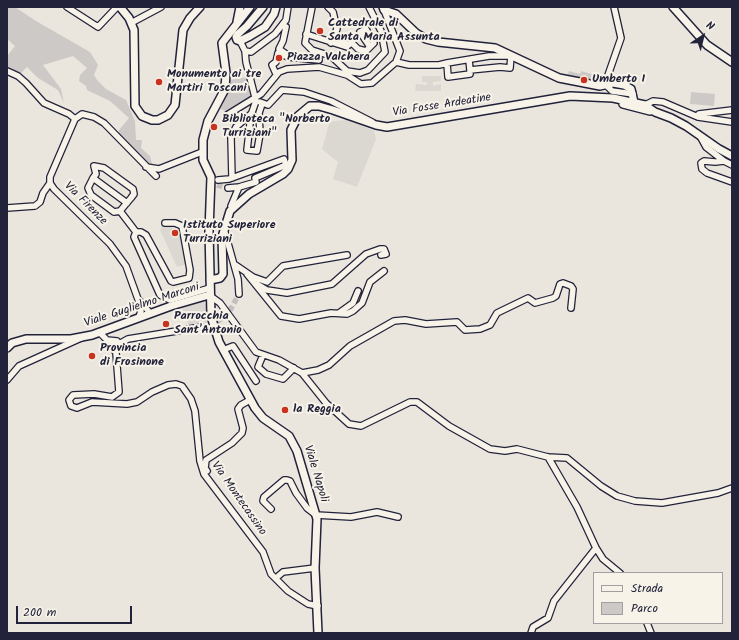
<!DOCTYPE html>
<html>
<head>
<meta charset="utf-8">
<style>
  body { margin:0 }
  #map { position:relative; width:739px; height:640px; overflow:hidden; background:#eae6de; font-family:Kalam,sans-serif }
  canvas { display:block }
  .frame { position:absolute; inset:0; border:8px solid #22223b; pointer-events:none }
  .legend { position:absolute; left:593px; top:572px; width:130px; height:52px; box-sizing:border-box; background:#f7f3e8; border:1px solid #a29fa3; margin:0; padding:5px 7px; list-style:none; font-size:12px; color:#22223b }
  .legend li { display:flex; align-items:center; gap:8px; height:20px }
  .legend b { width:20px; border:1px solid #a29fa3 }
  .north { position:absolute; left:683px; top:16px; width:40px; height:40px; -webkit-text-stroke:3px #f7f3e8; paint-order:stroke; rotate:35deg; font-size:11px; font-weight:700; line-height:16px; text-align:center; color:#22223b }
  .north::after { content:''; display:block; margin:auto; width:14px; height:18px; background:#22223b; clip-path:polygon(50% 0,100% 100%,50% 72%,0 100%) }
  .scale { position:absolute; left:16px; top:606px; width:116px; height:18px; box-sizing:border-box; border:2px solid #22223b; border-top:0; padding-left:5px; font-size:12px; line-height:14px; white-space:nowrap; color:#22223b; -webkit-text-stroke:3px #f7f3e8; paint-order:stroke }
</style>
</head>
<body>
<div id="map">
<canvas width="739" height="640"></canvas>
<div class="frame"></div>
<ul class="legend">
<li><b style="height:5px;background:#f7f3e8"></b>Strada</li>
<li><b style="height:11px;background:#cdc9c6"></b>Parco</li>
</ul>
<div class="north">N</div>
<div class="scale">200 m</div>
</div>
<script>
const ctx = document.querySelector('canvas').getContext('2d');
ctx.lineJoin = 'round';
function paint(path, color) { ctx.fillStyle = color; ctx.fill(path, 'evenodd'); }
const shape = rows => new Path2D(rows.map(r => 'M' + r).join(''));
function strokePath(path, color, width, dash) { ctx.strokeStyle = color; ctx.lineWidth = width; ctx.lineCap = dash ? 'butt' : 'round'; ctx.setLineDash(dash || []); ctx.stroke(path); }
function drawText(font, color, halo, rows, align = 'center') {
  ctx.font = font + ' Kalam,sans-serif'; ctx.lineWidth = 4; ctx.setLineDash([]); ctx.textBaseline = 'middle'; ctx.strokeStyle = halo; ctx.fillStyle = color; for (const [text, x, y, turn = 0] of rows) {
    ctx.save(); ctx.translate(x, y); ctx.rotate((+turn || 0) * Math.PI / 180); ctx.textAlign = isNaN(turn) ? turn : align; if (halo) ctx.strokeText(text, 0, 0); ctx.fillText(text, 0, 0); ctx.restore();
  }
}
paint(shape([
  [422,76,441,76,441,81,433,82,433,86,441,84,441,91,415,91,416,84,427,85,427,82,422,82],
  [348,120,374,131,376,139,357,187,333,179,338,162,322,149,329,124,333,121],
  [176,218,183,223,190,263,177,267,160,230,165,219],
  [201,301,209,306,211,324,189,327,182,308]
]), '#dbd8d2');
paint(shape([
  [7,7,15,7,36,21,90,52,98,65,94,75,97,80,106,89,126,100,135,121,136,140,142,140,141,148,150,156,152,164,147,163,119,134,119,130,129,118,110,101,87,90,86,86,79,81,80,75,87,68,73,56,43,65,61,89,64,103,58,90,38,78,27,67,21,73,7,68,7,56,15,46,7,39],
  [569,71,580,74,581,71,595,75,594,78,602,81,601,84,566,81],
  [247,77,253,94,250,97,229,112,220,109,226,97,230,80],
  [691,92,715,94,714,106,690,104]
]), '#cdc9c6');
strokePath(shape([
  [217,185,228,188],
  [201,327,216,323,229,312,239,294]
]), '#c2bfbd', 5.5, [5.5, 3]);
const minor = shape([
  [67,7,98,27,117,7],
  [312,7,305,43,312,50,331,56,347,71],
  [328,7,333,12,337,29,331,43],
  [614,7,621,38,606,81,607,86,612,91,633,94],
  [131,23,161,7],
  [286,27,283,41,279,49,289,56],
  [306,34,347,47,347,44,341,40,336,34],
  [240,41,245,51,246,62,256,101,251,115,247,150,257,151,260,134,259,113,262,104],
  [347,46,352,43,358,49,366,51,374,43,366,29,360,32,370,47],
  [245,51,251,52,275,34,286,20,288,7],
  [396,62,409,65,439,65,447,63,489,56,511,56,510,68,500,67,470,70,469,60],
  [447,63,448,77,470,74,470,70],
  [7,71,18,76,26,83,44,103,69,114,75,119],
  [347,71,360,73,368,70,385,52,381,31,369,7],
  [276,74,272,65,276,62,278,53,288,57,319,60],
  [260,102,268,105,282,90,304,92,331,101,372,122],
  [645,105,653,101,663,102,698,117,732,122],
  [699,114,732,110],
  [227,115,261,94,279,72,287,69,319,67,347,75,361,84,372,83,396,62,400,51,384,10],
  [700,136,706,147,724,161,715,162,704,161,701,163,702,169,707,173,732,182],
  [724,161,732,165],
  [146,167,159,169,202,152],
  [93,178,88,188,91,195,114,212,120,211],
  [232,178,231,138,236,127,252,113],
  [218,180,229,179,284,159,286,165,255,178,256,182,239,187,231,206,233,207],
  [228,188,239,187],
  [127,203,93,178,96,174,94,166,104,168,133,189,134,194,131,198,120,211,136,232],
  [7,208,35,206,40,202,43,193,50,183],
  [165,223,175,223,182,226,190,270,189,278,173,282,171,281,146,235,141,232,136,232,134,237,160,295,170,300,210,288],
  [224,229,238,279,239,294],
  [234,264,253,277,267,282,283,266,347,255],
  [247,274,281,316,299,319,331,313,347,314,353,311,362,303,370,282,384,271],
  [257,284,267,290,287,293,332,284,366,254,380,249,384,249,386,254,381,255],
  [209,295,220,303,256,352,279,360,302,373,326,403,349,424,361,426,410,402,417,402,449,426,490,449,505,451,517,449,548,457,567,458,601,486,617,496,635,501,662,503,718,493,732,488],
  [140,301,150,313],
  [339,313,353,303,358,291],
  [139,317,141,311,139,302,126,266,110,244,54,189,50,183,50,177,75,119,82,114,94,117,104,123,156,176],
  [99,332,111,344,116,353,119,392,112,397,94,394,73,395,69,400,71,406,77,408,92,402,127,404,137,402,152,392,168,385,176,384,182,386,191,399,195,411,200,461,204,474,263,552,271,574,288,591,308,604,318,606],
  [107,340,117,341,119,344,118,347],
  [111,344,119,344,128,339,201,327],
  [223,350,233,346,256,381],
  [263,355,258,367,266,374,283,379,294,368],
  [302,373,318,370,329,365,350,346,394,321,405,320,426,324,457,322,465,330,480,329,490,325,497,313,528,298,535,303,553,298,556,296,560,284,563,283,571,286,573,289,571,308],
  [7,380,19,366,81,338],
  [548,457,577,507,596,548,603,559,620,573],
  [207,471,205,468,206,460,232,443,242,433,243,428,238,409,241,405,250,400],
  [271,509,263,501,264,497,284,480,287,480,290,481,296,493,307,508,316,515,351,517,377,512,398,517],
  [276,578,283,572,315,568],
  [647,623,651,633],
  [531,633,533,627,548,618,554,601,596,548]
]);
const major = shape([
  [120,7,129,18,134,30,135,106,142,116,152,120,158,120,168,115,175,105,183,30,190,18,200,7],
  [250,7,222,43,226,73,225,89,208,121,203,140,203,160,211,177,209,231,211,316,219,342,255,408,263,418,289,436,297,451,317,519,315,568,318,633],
  [263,7,247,26,238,34,236,37,237,40,240,41,250,36,265,27,274,14,276,7],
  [383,7,384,10,396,14,416,33,426,39,438,42,495,48,559,78,600,86,613,83,624,85,631,89,634,102],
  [673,7,707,45,732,62],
  [237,22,240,7],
  [623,104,650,111],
  [210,280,220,278,223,274,222,237,230,211,249,194,283,174,288,169,292,160,291,130,298,116,310,106,319,106,333,110,376,125,387,127,570,96,613,98,645,105,655,112,671,118,686,126,719,149,732,156],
  [7,348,12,343,26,339,71,339,92,335,171,306,209,295]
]);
strokePath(minor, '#22223b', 8);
strokePath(major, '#22223b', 10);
strokePath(minor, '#f7f3e8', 5.5);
strokePath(major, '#f7f3e8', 7);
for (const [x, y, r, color] of [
  [320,31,4,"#c8321e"],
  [279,58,4,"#c8321e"],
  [584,80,4,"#c8321e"],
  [159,82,4,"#c8321e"],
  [214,127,4,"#c8321e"],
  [175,233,4,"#c8321e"],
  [166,324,4,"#c8321e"],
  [92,356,4,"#c8321e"],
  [285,410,4,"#c8321e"]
]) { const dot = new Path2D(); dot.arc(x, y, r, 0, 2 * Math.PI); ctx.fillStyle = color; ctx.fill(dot); strokePath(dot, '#f7f3e8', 1.5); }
drawText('bold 12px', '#22223b', '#f7f3e8', [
  ["Cattedrale di",328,24],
  ["Santa Maria Assunta",328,38],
  ["Piazza Valchera",287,58],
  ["Monumento ai tre",167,75],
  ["Martiri Toscani",167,89],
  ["Umberto I",592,80],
  ["Biblioteca \"Norberto",222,120],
  ["Turriziani\"",222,134],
  ["Istituto Superiore",183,226],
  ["Turriziani",183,240],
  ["Parrocchia",174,317],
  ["Sant'Antonio",174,331],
  ["Provincia",100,349],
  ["di Frosinone",100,363],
  ["la Reggia",293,410]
], 'left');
drawText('12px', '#22223b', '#f7f3e8', [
  ["Via Fosse Ardeatine",442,106,-9],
  ["Via Firenze",85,204,45],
  ["Viale Guglielmo Marconi",142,306,-18],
  ["Viale Napoli",315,474,73],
  ["Via Montecassino",238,499,55]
]);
</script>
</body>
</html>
